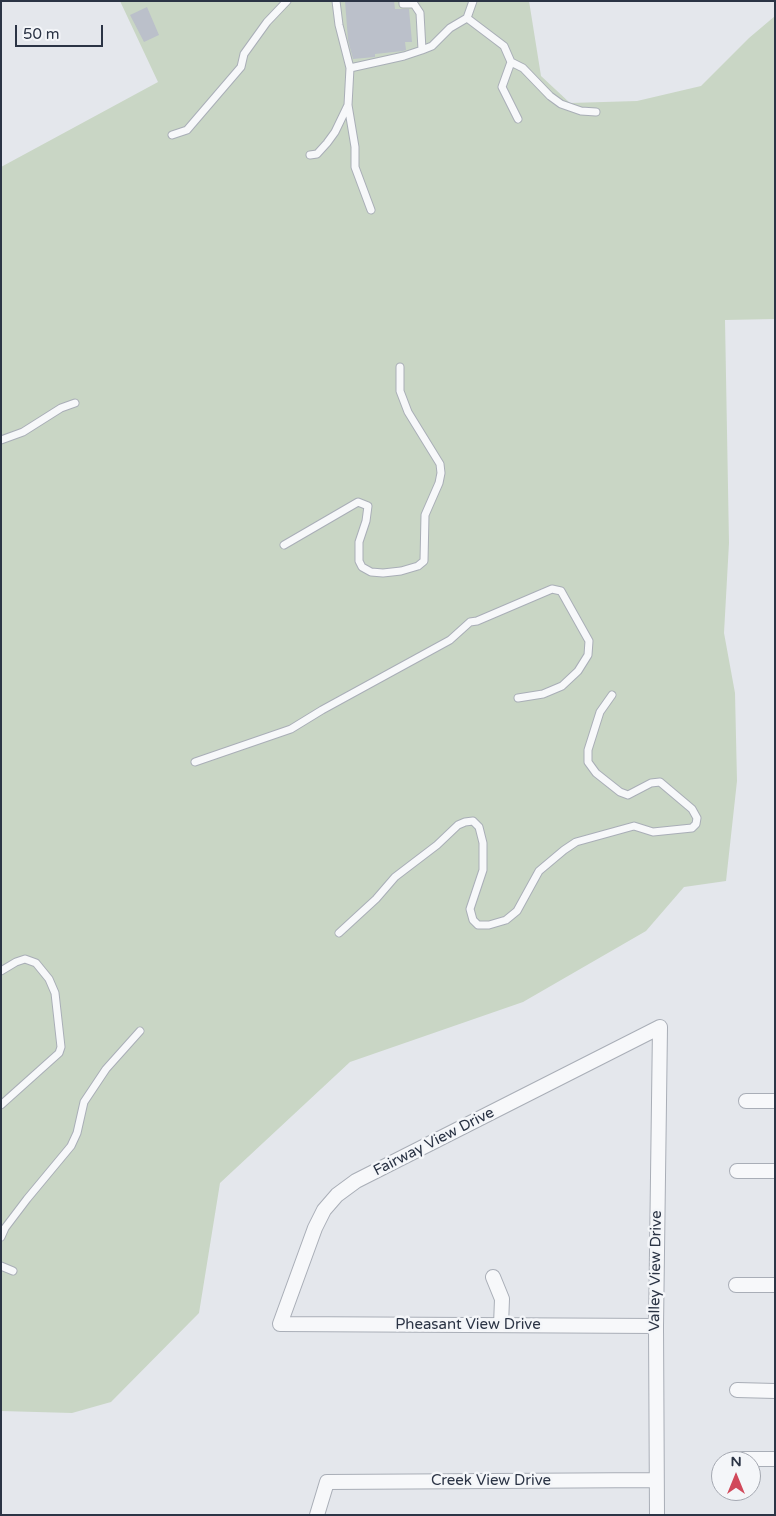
<!DOCTYPE html>
<html>
<head>
<meta charset="utf-8">
<style>
  body { margin:0 }
  #map { position:relative; width:776px; height:1516px; overflow:hidden; background:#e4e7ec; font-family:"Varela Round",sans-serif }
  canvas { display:block }
  .frame { position:absolute; inset:0; border:2px solid #2b3445; pointer-events:none }
  .north { position:absolute; left:711px; top:1451px; width:50px; height:50px; box-sizing:border-box; background:#f4f6f9; border:1px solid #a4a8b1; border-radius:50%; rotate:0deg; font-size:14px; font-weight:700; line-height:20px; text-align:center; color:#2b3445 }
  .north::after { content:''; display:block; margin:auto; width:18px; height:22px; background:#d1495b; clip-path:polygon(50% 0,100% 100%,50% 72%,0 100%) }
  .scale { position:absolute; left:15px; top:25px; width:88px; height:22px; box-sizing:border-box; border:2px solid #2b3445; border-top:0; padding-left:6px; font-size:15px; line-height:18px; white-space:nowrap; color:#2b3445; -webkit-text-stroke:4px #f4f6f9; paint-order:stroke }
</style>
</head>
<body>
<div id="map">
<canvas width="776" height="1516"></canvas>
<div class="frame"></div>
<div class="north">N</div>
<div class="scale">50 m</div>
</div>
<script>
const ctx = document.querySelector('canvas').getContext('2d');
ctx.lineJoin = 'round';
function paint(path, color) { ctx.fillStyle = color; ctx.fill(path, 'evenodd'); }
const shape = rows => new Path2D(rows.map(r => 'M' + r).join(''));
function strokePath(path, color, width, dash) { ctx.strokeStyle = color; ctx.lineWidth = width; ctx.lineCap = dash ? 'butt' : 'round'; ctx.setLineDash(dash || []); ctx.stroke(path); }
function drawText(font, color, halo, rows, align = 'center') {
  ctx.font = font + ' "Varela Round",sans-serif'; ctx.lineWidth = 5; ctx.setLineDash([]); ctx.textBaseline = 'middle'; ctx.strokeStyle = halo; ctx.fillStyle = color; for (const [text, x, y, turn = 0] of rows) {
    ctx.save(); ctx.translate(x, y); ctx.rotate((+turn || 0) * Math.PI / 180); ctx.textAlign = isNaN(turn) ? turn : align; if (halo) ctx.strokeText(text, 0, 0); ctx.fillText(text, 0, 0); ctx.restore();
  }
}
paint(shape([
  [120,1,529,1,541,76,570,103,637,101,701,86,749,38,775,16,775,319,725,320,729,543,724,633,735,693,737,781,726,881,684,887,646,931,523,1002,350,1062,220,1183,199,1313,111,1402,72,1413,1,1411,1,167,158,82]
]), '#c9d6c5');
paint(shape([
  [345,1,394,1,395,9,409,9,412,42,405,42,406,50,403,51,375,54,375,57,353,59,348,40],
  [147,7,159,35,144,42,130,15]
]), '#bbc0ca');
const service = shape([
  [467,18,504,46,511,62,502,87,518,119],
  [422,50,432,46,450,28,467,18,473,1],
  [511,62,523,68,550,96,561,104,581,111,596,112],
  [350,68,404,56,422,50,420,13,414,4,403,4,403,1],
  [348,105,355,147,355,167,371,210],
  [172,135,187,130,241,67,244,54,267,22,287,1],
  [310,155,317,154,327,143,335,132,348,105,350,68,339,25,336,1],
  [1,440,23,432,61,408,75,403],
  [284,545,358,502,368,506,366,521,359,542,359,561,362,567,371,572,383,573,401,571,418,566,424,561,425,515,439,483,441,473,440,464,408,412,400,391,400,367],
  [195,762,291,729,322,710,450,640,470,622,477,621,552,589,561,591,589,641,588,655,578,671,562,686,543,694,518,698],
  [339,933,376,899,395,877,437,845,458,825,465,822,473,821,479,827,483,843,483,870,470,909,473,920,478,925,489,925,506,920,517,911,539,871,564,850,576,842,634,826,653,832,692,828,696,824,697,818,692,809,660,782,651,783,628,795,620,792,596,773,588,762,588,750,600,712,612,695],
  [1,971,16,962,25,959,36,963,49,979,55,993,61,1047,59,1053,1,1105],
  [1,1237,5,1228,27,1199,71,1146,77,1133,84,1102,106,1069,140,1031],
  [1,1266,13,1271]
]);
const minor = shape([
  [746,1101,775,1101],
  [737,1171,775,1171],
  [493,1277,502,1299,501,1325],
  [736,1285,775,1285],
  [656,1326,280,1324,315,1228,324,1210,337,1195,356,1181,660,1027,656,1326,657,1515],
  [737,1390,775,1391],
  [743,1459,775,1459],
  [317,1515,327,1482,656,1480]
]);
strokePath(service, '#a9aeb7', 9);
strokePath(minor, '#a9aeb7', 16);
strokePath(service, '#f7f8fa', 7);
strokePath(minor, '#f7f8fa', 14);
drawText('15px', '#2b3445', '#f4f6f9', [
  ["Fairway View Drive",434,1142,-27],
  ["Valley View Drive",656,1271,-89],
  ["Pheasant View Drive",468,1325],
  ["Creek View Drive",491,1481]
]);
</script>
</body>
</html>
